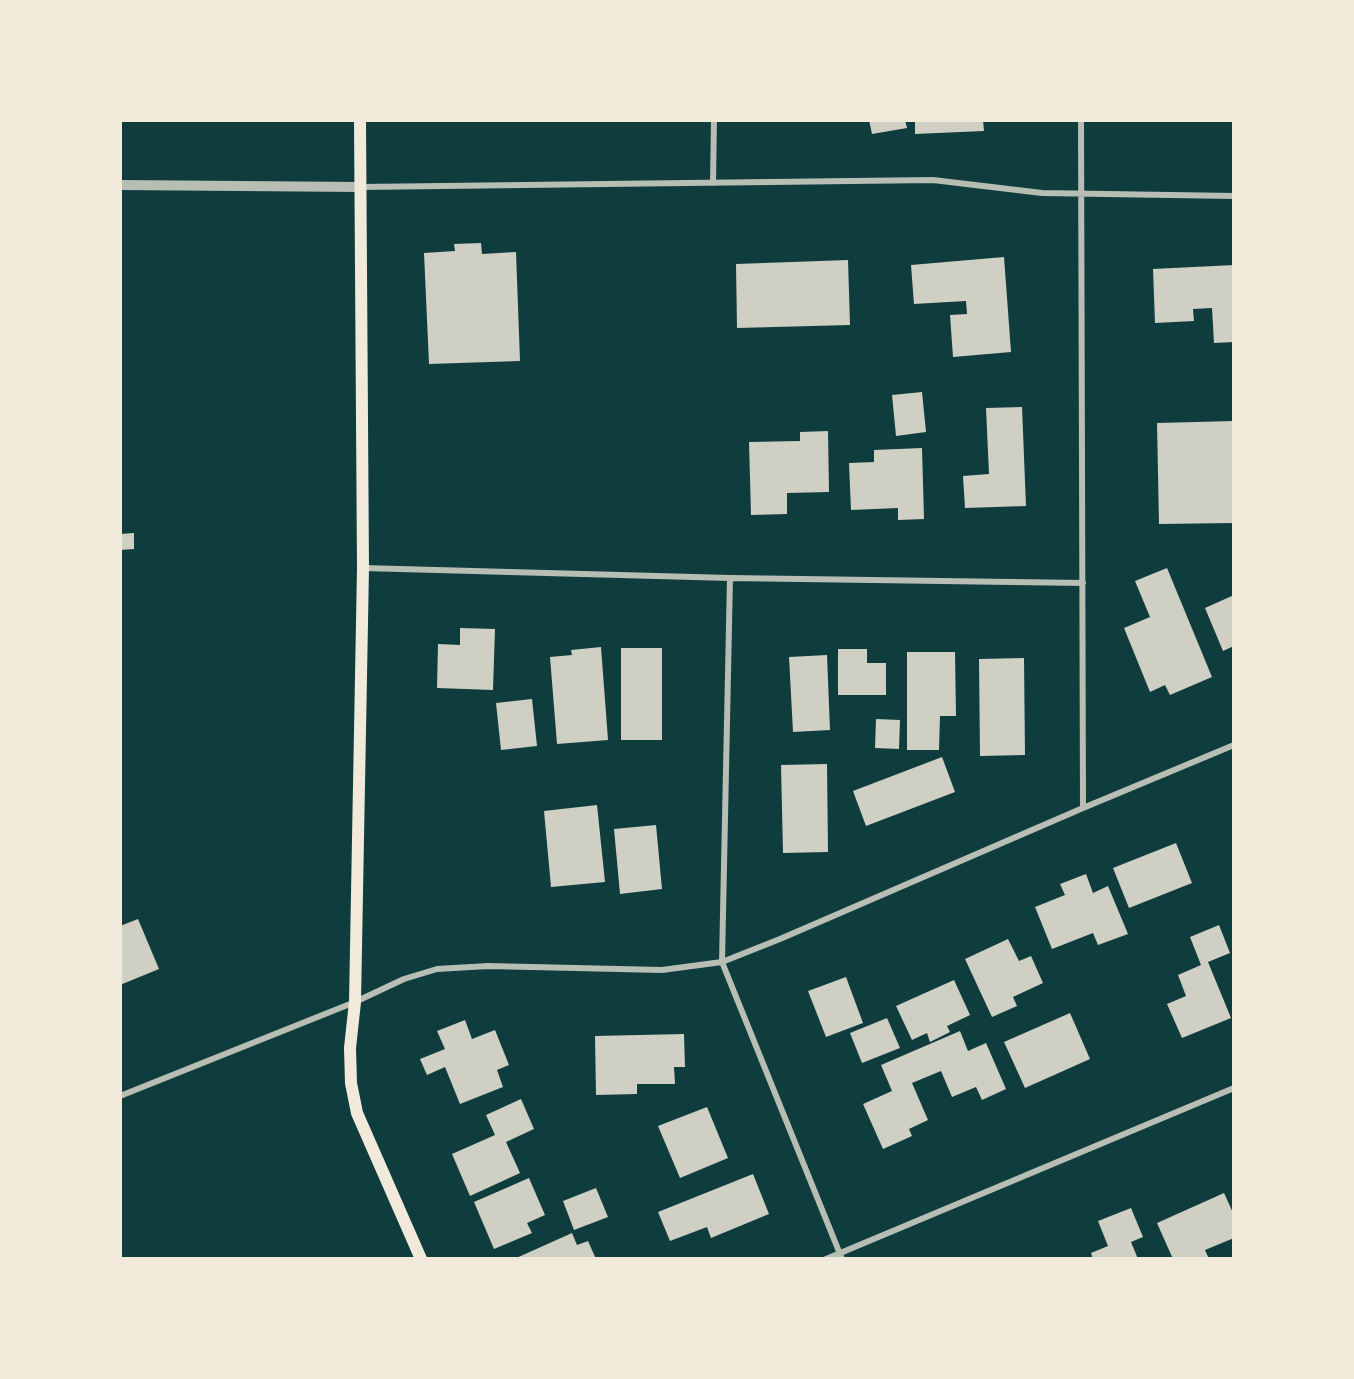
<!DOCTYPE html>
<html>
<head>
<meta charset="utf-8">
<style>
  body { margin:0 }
  #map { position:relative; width:1354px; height:1379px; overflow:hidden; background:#0f3d3e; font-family:"Nunito Sans",sans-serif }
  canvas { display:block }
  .frame { position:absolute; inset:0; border:122px solid #f1e9da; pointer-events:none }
</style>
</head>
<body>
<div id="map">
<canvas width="1354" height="1379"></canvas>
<div class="frame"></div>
</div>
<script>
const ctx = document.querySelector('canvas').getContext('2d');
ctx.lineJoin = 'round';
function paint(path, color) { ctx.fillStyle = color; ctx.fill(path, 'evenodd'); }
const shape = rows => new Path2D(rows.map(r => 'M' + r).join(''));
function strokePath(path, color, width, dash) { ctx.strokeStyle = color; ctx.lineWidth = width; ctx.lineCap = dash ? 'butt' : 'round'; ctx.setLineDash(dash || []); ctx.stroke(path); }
paint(shape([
  [869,120,905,120,907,128,872,134],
  [915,120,983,120,984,131,915,134],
  [481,243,482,254,516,252,520,361,429,364,424,253,455,251,454,244],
  [1004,257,1011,352,953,357,950,315,967,314,966,301,914,304,911,265],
  [848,260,850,325,737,328,736,264],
  [1234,265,1234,342,1214,343,1212,308,1193,309,1194,321,1155,323,1153,269],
  [922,392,926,432,896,436,892,395],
  [1022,407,1026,506,965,508,963,476,989,474,986,408],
  [1234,421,1234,523,1159,524,1157,423],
  [828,431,829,492,787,493,787,514,751,515,749,442,800,441,800,432],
  [922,448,924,519,898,520,898,508,851,510,849,463,874,462,874,450],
  [134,533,134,549,120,550,120,534],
  [1167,568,1212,677,1170,695,1165,685,1150,692,1124,628,1150,617,1135,581],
  [1234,595,1234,646,1223,651,1205,608],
  [460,628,495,629,493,690,437,688,438,644,460,645],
  [601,647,608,740,557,744,550,657,572,655,571,650],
  [621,648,662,648,662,740,621,740],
  [838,649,867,649,867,663,886,663,886,695,838,695],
  [907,652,955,652,956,716,940,716,939,750,907,750],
  [827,655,830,730,793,732,789,657],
  [1024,658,1025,755,980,756,979,659],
  [532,699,537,746,501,750,496,703],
  [876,719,900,720,899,749,875,748],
  [942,757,955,792,866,826,853,791],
  [827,764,828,852,783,853,781,765],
  [597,805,605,882,551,887,544,811],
  [656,825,662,889,620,894,614,829],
  [1176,843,1192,883,1129,908,1113,868],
  [1086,874,1093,893,1108,886,1128,934,1098,945,1093,933,1052,949,1035,907,1065,895,1060,884],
  [138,919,159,969,120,985,120,926],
  [1219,925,1230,953,1208,962,1231,1018,1182,1038,1167,1004,1186,996,1178,975,1201,965,1190,937],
  [1008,939,1019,961,1031,956,1043,983,1013,997,1017,1006,992,1017,965,959],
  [846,977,863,1023,826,1037,808,991],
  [954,980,970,1015,947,1026,950,1032,930,1042,927,1033,912,1040,896,1006],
  [1070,1013,1090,1059,1025,1088,1004,1042],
  [887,1018,900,1048,862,1063,850,1033],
  [465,1020,472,1039,495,1030,509,1065,497,1070,503,1087,460,1104,445,1067,427,1075,420,1059,445,1049,437,1031],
  [960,1031,968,1051,986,1043,1006,1089,982,1100,976,1087,952,1097,941,1071,912,1083,928,1120,909,1129,912,1136,883,1149,863,1104,892,1091,881,1065],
  [684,1034,685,1067,674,1067,675,1084,637,1084,637,1094,596,1095,595,1036],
  [521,1099,534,1129,506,1142,520,1173,470,1196,452,1154,495,1135,486,1115],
  [707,1107,728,1158,680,1178,658,1126],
  [753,1174,769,1214,711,1238,707,1227,670,1241,658,1212],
  [529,1178,545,1215,527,1223,532,1233,494,1249,474,1202],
  [596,1188,608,1217,574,1230,563,1201],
  [1224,1193,1234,1215,1234,1238,1205,1250,1209,1259,1173,1259,1157,1223],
  [1131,1208,1143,1237,1131,1242,1138,1259,1093,1259,1091,1253,1108,1246,1098,1221],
  [572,1233,577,1245,588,1241,596,1259,514,1259]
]), '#cfcfc3');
strokePath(shape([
  [1081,120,1083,808],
  [713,183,714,120],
  [360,187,933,180,1042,193,1234,196],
  [363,568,730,578,1083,583],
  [730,578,722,962,842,1259],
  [120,1096,355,1002,404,979,437,969,488,966,662,970,722,962,780,939,1083,808,1234,745],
  [826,1259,1234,1088]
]), '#b8beb3', 6);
strokePath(shape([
  [120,185,360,187]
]), '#b8beb3', 10);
strokePath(shape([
  [360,120,363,568,355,1002,350,1048,351,1083,357,1113,421,1259]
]), '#f1e9da', 12);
</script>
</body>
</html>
